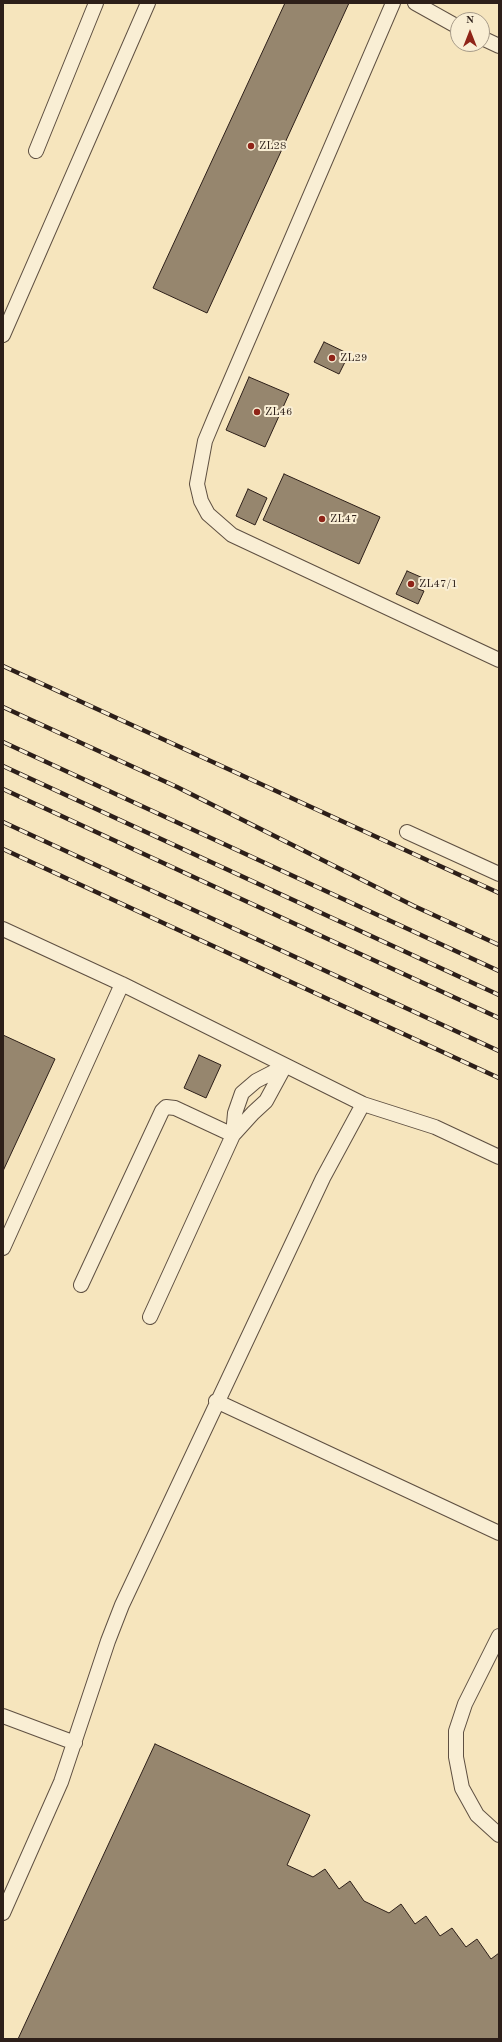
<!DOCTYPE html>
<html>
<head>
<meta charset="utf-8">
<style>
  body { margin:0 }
  #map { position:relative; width:502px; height:2042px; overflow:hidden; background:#f6e5bd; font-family:"Old Standard TT",serif }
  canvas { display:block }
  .frame { position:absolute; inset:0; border:4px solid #2d1f19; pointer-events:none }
  .north { position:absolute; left:450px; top:12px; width:40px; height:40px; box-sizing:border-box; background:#f9eed4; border:1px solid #a79b89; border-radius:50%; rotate:0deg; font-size:11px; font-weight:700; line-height:16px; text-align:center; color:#2d1f19 }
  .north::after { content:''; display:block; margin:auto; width:14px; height:18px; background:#8f2418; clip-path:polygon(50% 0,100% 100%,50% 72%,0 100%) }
</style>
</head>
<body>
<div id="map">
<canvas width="502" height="2042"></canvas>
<div class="frame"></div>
<div class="north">N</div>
</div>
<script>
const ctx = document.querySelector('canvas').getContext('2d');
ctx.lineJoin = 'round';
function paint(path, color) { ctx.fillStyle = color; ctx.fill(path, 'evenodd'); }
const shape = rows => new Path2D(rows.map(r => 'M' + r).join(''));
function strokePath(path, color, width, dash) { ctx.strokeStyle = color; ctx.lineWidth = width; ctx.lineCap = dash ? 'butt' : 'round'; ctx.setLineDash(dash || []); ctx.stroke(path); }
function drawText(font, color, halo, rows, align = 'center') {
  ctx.font = font + ' "Old Standard TT",serif'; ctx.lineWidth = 4; ctx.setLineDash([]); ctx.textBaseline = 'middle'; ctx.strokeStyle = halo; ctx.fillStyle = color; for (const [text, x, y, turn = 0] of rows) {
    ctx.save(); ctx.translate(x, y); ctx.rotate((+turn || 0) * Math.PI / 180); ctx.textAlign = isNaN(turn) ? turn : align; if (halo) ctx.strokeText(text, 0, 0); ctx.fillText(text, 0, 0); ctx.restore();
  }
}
const building = shape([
  [285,3,349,3,207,313,153,288,285,3],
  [324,342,349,354,339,374,314,362,324,342],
  [249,377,289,394,265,447,226,430,249,377],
  [284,474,380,517,359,564,263,520,284,474],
  [248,489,267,498,255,525,236,516,248,489],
  [407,571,423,578,418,589,424,591,418,604,396,594,407,571],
  [3,1035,55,1059,3,1171,3,1035],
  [199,1055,221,1065,206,1098,184,1088,199,1055],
  [155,1744,310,1815,287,1865,313,1877,325,1869,339,1889,350,1881,364,1901,389,1913,401,1904,415,1924,426,1916,440,1936,452,1928,466,1947,477,1939,491,1959,499,1953,499,2039,18,2039,155,1744]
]);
paint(building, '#96866e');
strokePath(building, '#2d1f19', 1);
const service = shape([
  [393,3,215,417,205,441,197,484,201,501,208,514,232,535,499,660],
  [415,3,458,27],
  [482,38,499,46],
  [36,151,96,3],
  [3,335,148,3],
  [407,832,499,874],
  [3,929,122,984,363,1104,435,1127,499,1157],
  [285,1066,266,1101,253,1113,233,1135,235,1113,242,1093,256,1081,285,1066],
  [3,1248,122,984],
  [81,1285,162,1111,166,1107,175,1108,233,1135,150,1317],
  [216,1401,499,1533],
  [499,1636,465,1704,456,1731,456,1757,462,1788,477,1815,499,1835],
  [3,1716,75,1743],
  [3,1913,61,1782,108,1641,122,1605,323,1178,363,1104]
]);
strokePath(service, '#5f5042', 16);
strokePath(service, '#f9eed4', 14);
const rail = shape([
  [3,666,499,893],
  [3,707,177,787,414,906,499,945],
  [3,742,499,971],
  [3,766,499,995],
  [3,789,499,1018],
  [3,822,499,1051],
  [3,849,499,1078]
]);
strokePath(rail, '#2d1f19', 4.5);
strokePath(rail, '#f9eed4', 3, [9]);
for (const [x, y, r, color] of [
  [251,146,4,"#8f2418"],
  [332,358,4,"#8f2418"],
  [257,412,4,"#8f2418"],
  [322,519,4,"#8f2418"],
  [411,584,4,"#8f2418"]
]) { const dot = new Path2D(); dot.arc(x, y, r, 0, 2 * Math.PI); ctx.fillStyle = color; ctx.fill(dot); strokePath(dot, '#f9eed4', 1.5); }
drawText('11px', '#2d1f19', '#f9eed4', [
  ["ZL28",259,146],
  ["ZL29",340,358],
  ["ZL46",265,412],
  ["ZL47",330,519],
  ["ZL47/1",419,584]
], 'left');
</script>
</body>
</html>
